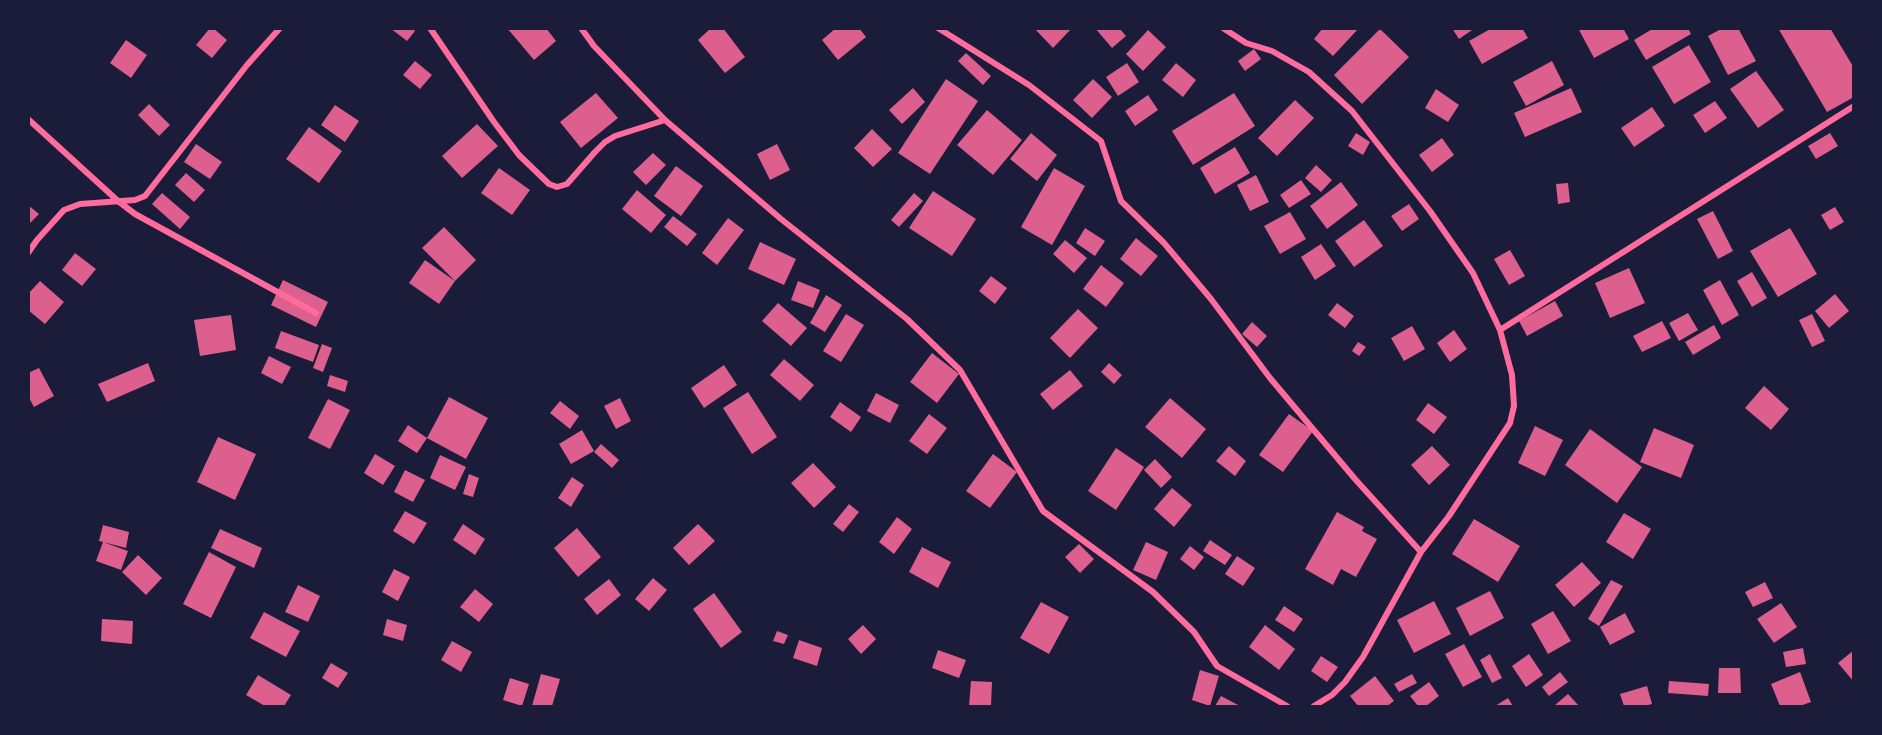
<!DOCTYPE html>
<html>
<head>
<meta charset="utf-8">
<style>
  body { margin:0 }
  #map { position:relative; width:1882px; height:735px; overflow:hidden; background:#1b1b3a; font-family:Poppins,sans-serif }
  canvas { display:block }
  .frame { position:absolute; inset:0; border:30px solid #1b1b3a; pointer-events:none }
</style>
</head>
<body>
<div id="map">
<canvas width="1882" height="735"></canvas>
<div class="frame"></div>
</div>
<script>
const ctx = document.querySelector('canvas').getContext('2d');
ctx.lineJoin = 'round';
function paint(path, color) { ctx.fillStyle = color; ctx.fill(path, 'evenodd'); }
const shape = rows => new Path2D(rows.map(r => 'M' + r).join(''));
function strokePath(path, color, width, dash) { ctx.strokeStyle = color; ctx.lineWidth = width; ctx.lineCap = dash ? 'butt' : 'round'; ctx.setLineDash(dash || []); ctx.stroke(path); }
paint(shape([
  [210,28,213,28,227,40,212,58,196,45],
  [390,28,412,28,415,31,407,41],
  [507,28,546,28,556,41,534,60],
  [711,28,723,28,745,57,725,73,698,40],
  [836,28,859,28,866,37,838,60,822,40],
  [1034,28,1072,28,1053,48],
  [1095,28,1119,28,1126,36,1112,48],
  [1323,28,1359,28,1333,56,1314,39],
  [1452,28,1475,28,1459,39],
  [1492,28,1522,28,1528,38,1482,64,1469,41],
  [1578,28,1623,28,1629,39,1594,58],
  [1654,28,1688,28,1691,34,1646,60,1634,40],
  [1723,28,1738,28,1756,61,1728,75,1708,36],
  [1778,28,1830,28,1854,68,1854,97,1827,112],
  [1380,29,1409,57,1362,104,1334,75],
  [1148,30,1166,47,1143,71,1126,54],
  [126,40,147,55,131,78,110,63],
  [1689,45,1711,82,1674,104,1652,67],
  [1254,49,1261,59,1245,71,1238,61],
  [966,53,991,76,983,85,958,61],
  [415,61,432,75,420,89,403,75],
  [1552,61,1564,85,1526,106,1513,82],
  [1127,63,1139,82,1118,96,1106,77],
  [1176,63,1196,80,1183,97,1162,80],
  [1756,71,1784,110,1758,128,1730,89],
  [946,79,978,101,930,174,898,153],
  [1093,79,1112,97,1092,118,1073,100],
  [913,88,925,102,902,124,889,110],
  [1571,88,1582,112,1525,137,1514,113],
  [1436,89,1459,105,1448,122,1425,108],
  [596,93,618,118,581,148,560,122],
  [1234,93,1255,126,1193,165,1172,131],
  [1148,95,1158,110,1135,126,1125,111],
  [1295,100,1314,118,1277,156,1258,138],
  [1715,101,1727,118,1705,133,1693,115],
  [149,104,170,125,159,136,138,115],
  [335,105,359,121,345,142,321,125],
  [1652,107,1665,126,1634,147,1621,128],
  [987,110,1022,140,993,175,957,145],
  [477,124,498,146,462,178,442,156],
  [309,127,342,151,319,183,286,159],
  [872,129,892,149,873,167,854,148],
  [1031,133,1057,155,1037,181,1010,159],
  [1356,133,1370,142,1363,155,1348,146],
  [1830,133,1838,146,1816,159,1808,146],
  [1442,138,1454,155,1432,172,1419,155],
  [196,144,222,162,210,179,184,162],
  [777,144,790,170,770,180,757,154],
  [1235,147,1250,173,1215,194,1200,168],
  [653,153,666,165,646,185,633,172],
  [1316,165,1332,180,1321,192,1305,178],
  [676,166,703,186,681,216,654,196],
  [499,168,530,190,512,215,481,193],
  [1054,168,1085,186,1052,245,1021,227],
  [186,173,205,190,194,202,175,185],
  [1256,175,1269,202,1250,211,1237,185],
  [1301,180,1311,194,1289,208,1280,195],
  [1341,182,1358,205,1327,229,1310,206],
  [1568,183,1570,202,1558,204,1556,184],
  [637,190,666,215,651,233,622,209],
  [933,191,976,219,952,256,909,228],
  [162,193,190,217,180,229,152,204],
  [914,193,923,201,899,227,891,220],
  [1409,204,1419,219,1402,231,1391,216],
  [28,205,39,214,28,225],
  [1835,207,1844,222,1830,230,1821,215],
  [1713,211,1733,251,1718,259,1697,219],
  [1290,212,1306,239,1280,254,1264,226],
  [673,216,697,234,687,246,664,227],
  [728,218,744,230,717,265,702,253],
  [1364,220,1383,246,1354,267,1335,241],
  [444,227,476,260,455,281,422,248],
  [1085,228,1105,241,1095,256,1076,243],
  [1790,228,1817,274,1778,297,1750,251],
  [1136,238,1158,256,1141,276,1120,259],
  [1065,240,1087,258,1074,273,1053,254],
  [760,242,796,259,784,285,748,269],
  [1321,244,1336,266,1315,280,1301,257],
  [1510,250,1525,276,1509,285,1494,259],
  [75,253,96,269,82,286,62,270],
  [425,260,455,281,439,304,409,283],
  [1101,265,1124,283,1106,307,1083,289],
  [1629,268,1645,303,1610,318,1595,283],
  [1752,272,1767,298,1752,307,1737,281],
  [991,276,1007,288,995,304,979,291],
  [283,280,328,302,316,327,271,305],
  [1720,280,1739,315,1722,325,1703,290],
  [40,281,64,302,45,324,28,310,28,294],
  [798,281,820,290,813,308,791,300],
  [1835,294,1849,311,1829,328,1815,311],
  [826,295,842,305,825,332,810,323],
  [1555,301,1563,316,1527,336,1519,321],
  [778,303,807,328,791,346,762,321],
  [1337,303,1354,316,1345,328,1328,315],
  [1078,309,1098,328,1070,358,1050,338],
  [1688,313,1698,330,1679,341,1669,323],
  [846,314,864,325,841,362,823,351],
  [1812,314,1825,341,1812,347,1799,320],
  [231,315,236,350,200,356,194,320],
  [1662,321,1671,338,1642,352,1633,336],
  [1252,322,1267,336,1257,347,1242,334],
  [1714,325,1721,338,1693,355,1685,342],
  [1412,326,1425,349,1404,361,1391,338],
  [1454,330,1467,349,1450,362,1437,343],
  [281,331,319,345,313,362,275,348],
  [1358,342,1366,347,1359,356,1352,351],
  [322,344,332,348,323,372,313,368],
  [932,353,959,374,937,403,910,382],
  [269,356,291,367,282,384,261,373],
  [784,359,814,385,800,401,770,375],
  [148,363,155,381,107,402,98,384],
  [1109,363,1122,375,1114,384,1101,372],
  [724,365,737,385,704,408,691,388],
  [39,368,54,396,34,407,28,396,28,373],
  [1070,370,1083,386,1053,410,1040,394],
  [330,375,348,381,345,392,327,386],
  [1764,386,1789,409,1771,430,1745,408],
  [748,392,777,437,752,454,723,408],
  [876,393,899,405,890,423,867,411],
  [449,397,488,418,466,459,427,438],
  [620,398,631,421,616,429,604,406],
  [1170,398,1206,429,1182,458,1145,427],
  [328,399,350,410,330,449,308,438],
  [560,401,579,416,570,429,550,413],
  [840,402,861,417,851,432,830,417],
  [1428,403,1447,417,1434,434,1416,420],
  [929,414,947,428,927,454,909,441],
  [1289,414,1313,431,1283,472,1259,455],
  [408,425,427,438,417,453,398,441],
  [1535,426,1563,440,1545,476,1518,463],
  [1654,428,1694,445,1681,478,1640,462],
  [1590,429,1642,467,1617,503,1565,465],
  [582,430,594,451,571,464,559,444],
  [218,437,256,454,235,500,197,482],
  [601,444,619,460,612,468,594,452],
  [1229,446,1246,461,1235,476,1216,461],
  [1432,446,1450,465,1429,485,1411,465],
  [1116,448,1144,467,1116,510,1088,491],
  [375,454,395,466,383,485,364,473],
  [993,454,1017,472,990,508,966,491],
  [440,455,466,467,455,490,430,478],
  [1155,459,1172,477,1161,488,1144,470],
  [813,463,836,487,814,508,791,483],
  [405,470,425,480,413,502,394,492],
  [469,474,479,478,473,497,463,494],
  [572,477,584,485,571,507,558,498],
  [1172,488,1192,505,1174,527,1154,509],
  [849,504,859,512,843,532,833,524],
  [405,511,427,523,414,544,393,531],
  [1337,512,1364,527,1362,531,1377,539,1356,577,1341,569,1333,585,1305,569],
  [1624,513,1651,529,1633,559,1606,542],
  [897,517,912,529,894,554,879,542],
  [1474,519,1520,546,1498,582,1452,554],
  [463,524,485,539,475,555,453,540],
  [698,524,715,541,689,565,673,548],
  [103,525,129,532,126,548,103,542,128,551,121,570,96,561,103,542,99,541],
  [577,528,601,557,578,577,554,548],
  [220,529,262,548,254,568,211,548],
  [1210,540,1232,555,1225,565,1203,551],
  [1146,542,1168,552,1156,580,1133,570],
  [1079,544,1094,559,1080,573,1065,557],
  [1190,546,1204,557,1194,570,1180,559],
  [922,547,951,562,938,588,909,572],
  [209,552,236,567,211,618,183,604],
  [138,555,162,578,146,595,122,572],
  [1237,556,1255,568,1243,586,1225,574],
  [1582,562,1601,583,1574,607,1555,585],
  [394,569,410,577,398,601,382,592],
  [653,578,667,590,649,611,635,599],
  [609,579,621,595,597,615,584,599],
  [1611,580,1623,586,1599,626,1588,619],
  [1765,582,1773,598,1753,607,1745,592],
  [298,585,320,596,308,622,285,612],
  [475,589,493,604,479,622,460,607],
  [1490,591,1504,618,1470,636,1456,608],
  [714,593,742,632,721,648,693,609],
  [1434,601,1451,634,1414,653,1397,620],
  [1041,602,1069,617,1049,654,1020,638],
  [1781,603,1797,627,1774,643,1757,619],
  [1284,606,1303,619,1294,632,1275,620],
  [1553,611,1571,641,1548,654,1531,624],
  [264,612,300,631,286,657,250,638],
  [1625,613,1635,632,1610,645,1600,627],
  [102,619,133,621,132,644,101,641],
  [387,619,407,625,403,641,383,635],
  [863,625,876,639,861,654,848,639],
  [1265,625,1295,649,1279,670,1249,647],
  [777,631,788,635,784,644,773,641],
  [799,640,822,648,817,666,793,658],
  [452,641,472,652,461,672,441,660],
  [1464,644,1482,677,1463,687,1445,654],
  [1803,648,1806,664,1786,667,1783,652],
  [938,650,966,660,959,678,932,668],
  [1854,650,1854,682,1838,663],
  [1490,654,1502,678,1492,683,1480,660],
  [1529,654,1543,675,1526,687,1512,666],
  [1321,656,1338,667,1327,682,1311,671],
  [331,663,348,673,338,688,322,678],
  [1719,668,1740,668,1741,693,1718,693],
  [1200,670,1219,676,1210,706,1192,700],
  [1560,672,1568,682,1549,696,1542,687],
  [1800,672,1811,702,1800,706,1780,706,1771,684],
  [541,674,560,679,552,706,532,706],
  [1412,674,1417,683,1399,692,1394,684],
  [258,675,291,695,284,706,265,706,246,695],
  [1375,676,1394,701,1387,706,1358,706,1350,696],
  [510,678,529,684,522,706,503,700],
  [971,681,992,682,991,706,969,706],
  [1669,681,1709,684,1708,696,1668,693],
  [1429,682,1439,696,1426,706,1418,706,1410,696],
  [1647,686,1652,704,1644,706,1624,706,1620,694],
  [1568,694,1579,706,1556,706,1555,705],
  [1221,696,1240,706,1215,706],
  [1508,698,1513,706,1495,706]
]), '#dd5f8e');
strokePath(shape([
  [430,28,494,122,519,155,549,184,557,187,567,184,595,152,605,142,615,136,665,120],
  [581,28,594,46,665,120,781,219,907,319,960,370,1043,511,1153,592,1194,632,1217,666,1287,706],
  [938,28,1029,85,1101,141,1121,201,1164,243,1211,299,1270,378,1355,479,1421,552],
  [1223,28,1246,43,1272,51,1309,72,1352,111,1430,211,1473,273,1500,330,1512,375,1514,406,1510,423,1449,516,1421,552,1363,657,1345,682,1332,695,1314,706],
  [28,119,118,201,135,214,316,313],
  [28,253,37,240,64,210,80,204,135,200,145,196,247,65,280,28],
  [1500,330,1854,106]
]), '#ff6b9d', 6);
</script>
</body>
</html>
